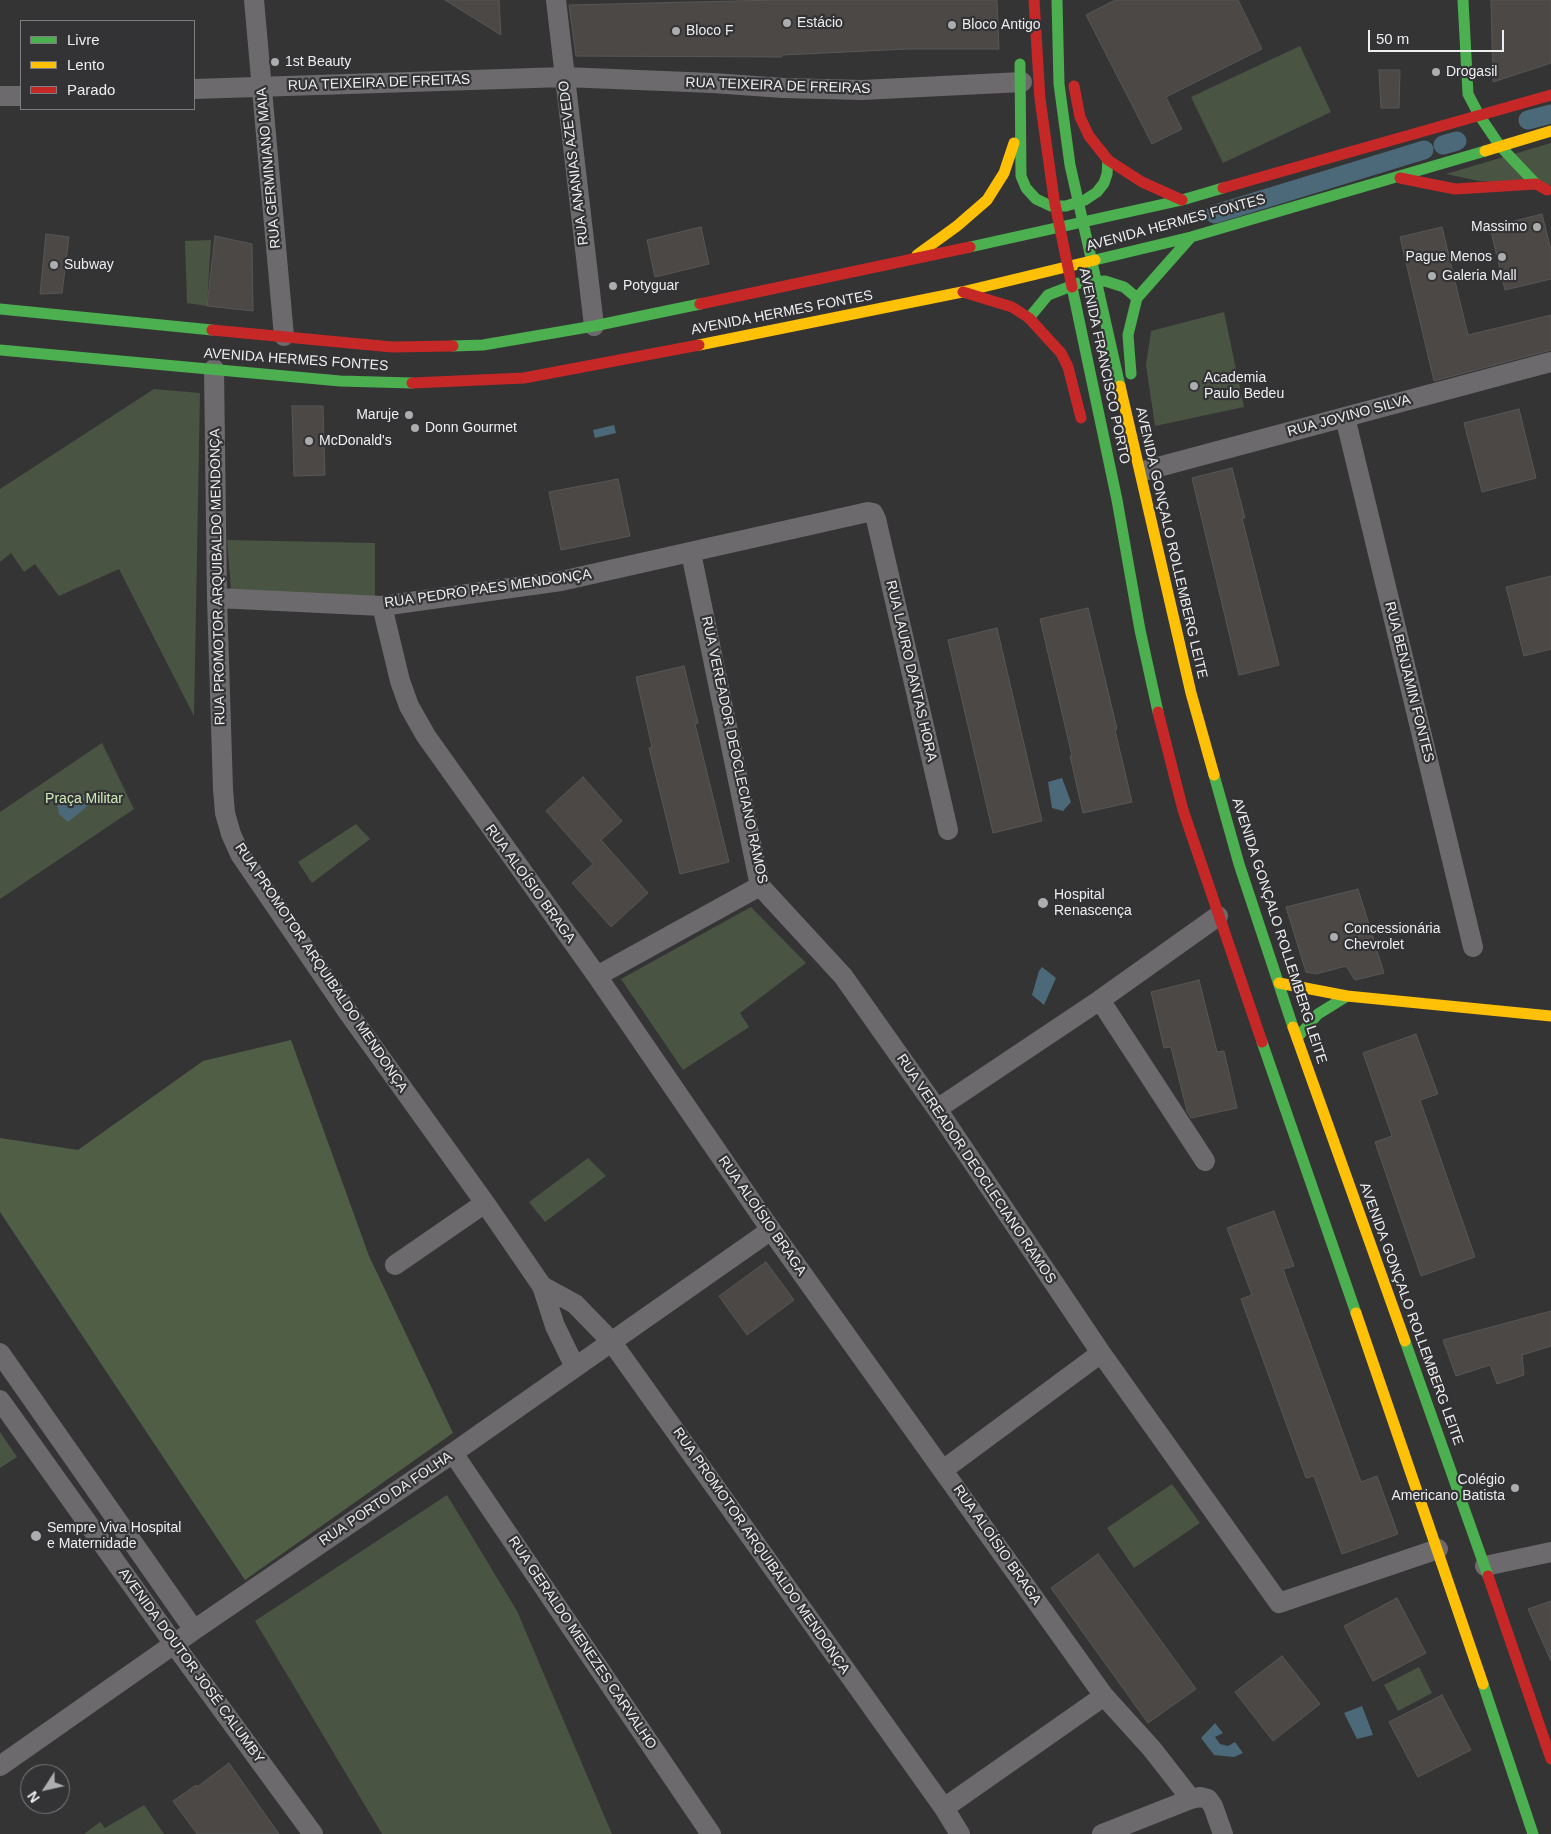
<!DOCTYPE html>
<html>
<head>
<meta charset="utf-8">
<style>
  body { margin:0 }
  #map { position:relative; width:1551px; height:1834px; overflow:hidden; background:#343435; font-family:Helvetica,sans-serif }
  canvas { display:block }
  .legend { position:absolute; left:20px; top:20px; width:175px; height:90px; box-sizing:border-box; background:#333336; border:1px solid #7d7e80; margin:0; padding:6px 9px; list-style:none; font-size:15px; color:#edeeef }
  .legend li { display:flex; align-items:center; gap:10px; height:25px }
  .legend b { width:25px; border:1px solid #7d7e80 }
  .north { position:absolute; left:20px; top:1764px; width:50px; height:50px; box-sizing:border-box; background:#333336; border:1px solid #7d7e80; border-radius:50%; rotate:235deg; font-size:14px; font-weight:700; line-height:20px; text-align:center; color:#edeeef }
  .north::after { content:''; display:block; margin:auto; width:18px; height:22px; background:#acadae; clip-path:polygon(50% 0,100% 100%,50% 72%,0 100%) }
  .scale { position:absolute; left:1368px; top:30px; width:136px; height:22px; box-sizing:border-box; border:2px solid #edeeef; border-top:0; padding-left:6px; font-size:15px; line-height:18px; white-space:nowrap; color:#edeeef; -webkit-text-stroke:4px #333336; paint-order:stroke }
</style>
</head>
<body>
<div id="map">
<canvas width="1551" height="1834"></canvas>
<ul class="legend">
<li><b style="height:6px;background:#4caf50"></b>Livre</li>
<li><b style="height:6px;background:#ffc107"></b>Lento</li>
<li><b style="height:6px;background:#c62828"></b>Parado</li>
</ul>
<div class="north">N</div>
<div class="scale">50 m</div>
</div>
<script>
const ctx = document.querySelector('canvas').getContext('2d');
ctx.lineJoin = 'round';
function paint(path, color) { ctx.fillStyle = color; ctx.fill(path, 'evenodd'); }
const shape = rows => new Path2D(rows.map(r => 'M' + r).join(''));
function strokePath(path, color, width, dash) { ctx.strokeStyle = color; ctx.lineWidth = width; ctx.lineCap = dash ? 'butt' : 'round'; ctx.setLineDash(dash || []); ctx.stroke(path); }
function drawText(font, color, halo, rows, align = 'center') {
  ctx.font = font + ' Helvetica,sans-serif'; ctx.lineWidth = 4.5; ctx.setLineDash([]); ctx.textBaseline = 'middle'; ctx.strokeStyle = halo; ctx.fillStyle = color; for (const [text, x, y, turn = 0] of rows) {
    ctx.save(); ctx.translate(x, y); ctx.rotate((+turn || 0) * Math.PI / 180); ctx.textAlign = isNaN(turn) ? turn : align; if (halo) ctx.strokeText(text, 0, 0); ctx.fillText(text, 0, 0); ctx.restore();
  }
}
paint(shape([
  [1300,46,1331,112,1223,163,1191,97],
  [1551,143,1551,185,1479,181,1446,174],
  [211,240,207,306,187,303,185,241],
  [1224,312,1244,407,1155,426,1146,365,1151,331],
  [154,389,200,393,194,716,119,569,59,596,35,564,24,572,11,553,0,562,0,489],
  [227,540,375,543,375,597,231,589],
  [102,743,134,809,0,899,0,812],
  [356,824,370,839,312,883,298,862],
  [751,907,806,963,740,1013,749,1027,683,1070,621,979],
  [588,1158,606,1176,545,1222,529,1202],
  [0,1432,17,1457,0,1468],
  [1172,1484,1200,1523,1134,1568,1107,1528],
  [447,1495,517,1611,612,1834,382,1834,255,1621],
  [1419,1667,1432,1693,1398,1711,1384,1685],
  [144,1805,164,1834,84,1834,100,1822,105,1828]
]), '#4a5443');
paint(shape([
  [291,1040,369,1256,453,1433,245,1580,0,1212,0,1138,78,1150,203,1061]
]), '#515e46');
paint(shape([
  [614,425,616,433,595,438,593,430],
  [1062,778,1071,802,1063,811,1052,808,1048,782],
  [89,793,95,800,68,822,59,814,57,804],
  [1042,967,1056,978,1044,1005,1032,995,1039,971],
  [1362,1706,1373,1735,1357,1739,1344,1713],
  [1215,1723,1223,1733,1215,1737,1220,1744,1228,1746,1235,1742,1243,1753,1234,1757,1214,1755,1201,1738]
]), '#4b6978');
strokePath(shape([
  [1528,120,1551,114],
  [1443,145,1457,141],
  [1215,214,1424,150]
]), '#4b6978', 19);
const building = shape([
  [445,0,499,0,501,35,445,0],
  [776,0,997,0,999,49,908,49,782,55,782,57,576,56,569,5,776,0],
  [1115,0,1238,0,1262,49,1166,97,1182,129,1152,144,1086,15,1115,0],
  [1491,0,1551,0,1551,63,1493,82,1491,0],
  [1379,70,1400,70,1399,108,1381,108,1379,70],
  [1542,214,1551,250,1551,279,1505,290,1490,227,1542,214],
  [701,227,709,264,655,277,647,240,701,227],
  [1442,227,1468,335,1551,315,1551,350,1434,381,1400,237,1442,227],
  [46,234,69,237,62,293,40,294,46,234],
  [215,236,252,244,253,311,207,306,215,236],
  [292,406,323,406,325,475,294,476,292,406],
  [1519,409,1536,478,1482,492,1464,423,1519,409],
  [1232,468,1245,518,1242,518,1279,665,1239,675,1192,478,1232,468],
  [618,479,630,536,561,550,549,492,618,479],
  [1551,576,1551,649,1524,656,1506,587,1551,576],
  [1088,608,1117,729,1115,730,1132,802,1083,813,1070,756,1072,756,1040,619,1088,608],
  [997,628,1042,821,993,833,948,640,997,628],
  [684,666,698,723,695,724,729,862,680,874,649,748,652,747,636,677,684,666],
  [583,777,622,821,601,840,648,893,611,927,572,883,593,864,546,811,583,777],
  [1358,889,1384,973,1355,980,1346,966,1316,974,1306,972,1286,907,1358,889],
  [1199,980,1217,1052,1224,1051,1237,1108,1191,1118,1187,1111,1171,1047,1164,1048,1151,992,1199,980],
  [1416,1034,1438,1094,1420,1100,1475,1257,1421,1276,1375,1142,1392,1136,1363,1053,1416,1034],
  [1274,1211,1294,1266,1283,1269,1361,1482,1377,1476,1398,1534,1342,1554,1314,1476,1306,1478,1241,1299,1252,1295,1227,1228,1274,1211],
  [766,1262,794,1300,747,1335,719,1296,766,1262],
  [1551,1311,1551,1346,1522,1355,1524,1375,1497,1384,1490,1365,1456,1376,1443,1340,1551,1311],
  [1098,1554,1196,1689,1148,1723,1051,1588,1098,1554],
  [1397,1598,1426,1653,1373,1681,1344,1626,1397,1598],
  [1551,1601,1551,1661,1528,1609,1551,1601],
  [1282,1656,1320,1704,1273,1741,1235,1692,1282,1656],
  [1442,1695,1471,1750,1418,1777,1389,1722,1442,1695],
  [229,1763,279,1834,197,1834,173,1801,196,1785,197,1787,229,1763]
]);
paint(building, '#4c4845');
strokePath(building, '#575757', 1);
strokePath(shape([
  [254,0,284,336],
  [556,0,594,326],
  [194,89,564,77,713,83,783,88,862,90,1022,82],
  [0,96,21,96],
  [214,369,217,598,223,789,225,813,231,834,240,854,350,1015,485,1203,542,1286,555,1326,575,1367],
  [1345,417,1473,947],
  [1147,470,1551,362],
  [691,553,760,886,843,976,937,1109,1101,1353,1279,1603,1438,1549],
  [217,598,382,606,561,581,868,512,873,513,876,519,948,830],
  [382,606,400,681,409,706,426,736,597,976,771,1230,1104,1696,1152,1749,1191,1799],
  [597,976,760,886],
  [1100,1000,1205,1161],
  [937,1109,1100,1000,1218,916],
  [395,1265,485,1203],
  [542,1286,575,1304,611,1341,944,1808,960,1834],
  [0,1353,194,1630],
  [0,1400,174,1644,313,1834],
  [453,1453,711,1834],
  [943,1470,1101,1353],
  [1485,1566,1551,1552],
  [0,1766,194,1630,453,1453,771,1230],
  [944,1808,1104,1696],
  [1102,1834,1191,1799,1200,1797,1208,1799,1213,1806,1223,1834]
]), '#6d6a6e', 20);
strokePath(shape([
  [1057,0,1059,84,1070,165,1120,386],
  [1463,0,1468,94,1479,115,1500,146,1536,184],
  [1020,64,1021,176,1026,188,1036,199,1051,206,1066,206,1085,200,1097,192,1104,183,1107,174,1108,160],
  [970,247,1182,200,1223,188],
  [1095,260,1191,237,1485,151],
  [1072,287,1117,500,1140,630,1158,712],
  [0,309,212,330],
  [1029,318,1048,295,1079,283,1105,281,1124,287,1137,298],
  [453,346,483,345,594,326,700,304],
  [0,350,340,381,412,383],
  [1131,374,1128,335,1137,298,1191,237],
  [1214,775,1239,864,1293,1027],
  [1297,1038,1318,1014,1347,996],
  [1262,1042,1356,1313],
  [1405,1341,1488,1576],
  [1483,1684,1533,1834]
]), '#4caf50', 11);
strokePath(shape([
  [1485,151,1551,131],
  [917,255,957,226,987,200,1004,173,1014,143],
  [699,345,962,292,1095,260],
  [1120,386,1191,693,1214,775],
  [1279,983,1347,996,1551,1016],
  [1293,1027,1405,1341],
  [1356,1313,1483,1684]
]), '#ffc107', 11);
strokePath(shape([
  [1034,0,1040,99,1054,199,1072,287],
  [1074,86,1080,117,1089,136,1108,160,1142,182,1182,200],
  [1400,178,1455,189,1536,184,1547,190],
  [1223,188,1551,95],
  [963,292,1012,307,1029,318,1061,353,1068,367,1081,418],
  [700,304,970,247],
  [212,330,392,347,453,346],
  [412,383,524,378,699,345],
  [1158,712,1183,810,1262,1042],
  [1488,1576,1551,1759]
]), '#c62828', 11);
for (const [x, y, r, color] of [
  [787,23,5,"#acadae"],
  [952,25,5,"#acadae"],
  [676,31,5,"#acadae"],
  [275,62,5,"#acadae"],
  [1436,72,5,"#acadae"],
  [1537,227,5,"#acadae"],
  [1502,257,5,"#acadae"],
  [54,265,5,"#acadae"],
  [1432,276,5,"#acadae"],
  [613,286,5,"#acadae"],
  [1194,386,5,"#acadae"],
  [409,415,5,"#acadae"],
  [415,428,5,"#acadae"],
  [309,441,5,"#acadae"],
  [1043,903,6,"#acadae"],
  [1334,937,5,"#acadae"],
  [1515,1488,5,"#acadae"],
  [36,1536,6,"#acadae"]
]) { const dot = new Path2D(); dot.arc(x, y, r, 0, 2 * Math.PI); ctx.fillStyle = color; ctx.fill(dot); strokePath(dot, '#333336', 2); }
drawText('14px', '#edeeef', '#333336', [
  ["Estácio",797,23],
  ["Bloco Antigo",962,25],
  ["Bloco F",686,31],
  ["1st Beauty",285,62],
  ["Drogasil",1446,72],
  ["Massimo",1527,227,"right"],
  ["Pague Menos",1492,257,"right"],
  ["Subway",64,265],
  ["Galeria Mall",1442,276],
  ["Potyguar",623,286],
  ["Academia",1204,378],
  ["Paulo Bedeu",1204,394],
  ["Maruje",399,415,"right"],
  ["Donn Gourmet",425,428],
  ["McDonald's",319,441],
  ["Hospital",1054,895],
  ["Renascença",1054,911],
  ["Concessionária",1344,929],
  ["Chevrolet",1344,945],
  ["Colégio",1505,1480,"right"],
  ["Americano Batista",1505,1496,"right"],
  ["Sempre Viva Hospital",47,1528],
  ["e Maternidade",47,1544]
], 'left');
drawText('14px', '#edeeef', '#333336', [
  ["RUA TEIXEIRA DE FREITAS",379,83,-2],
  ["RUA TEIXEIRA DE FREIRAS",778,86,2],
  ["RUA ANANIAS AZEVEDO",574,163,-97],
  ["RUA GERMINIANO MAIA",269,168,-95],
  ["AVENIDA HERMES FONTES",1176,223,-15],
  ["AVENIDA HERMES FONTES",782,313,-11],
  ["AVENIDA HERMES FONTES",296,360,4],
  ["AVENIDA FRANCISCO PORTO",1104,366,78],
  ["RUA JOVINO SILVA",1349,416,-15],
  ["AVENIDA GONÇALO ROLLEMBERG LEITE",1171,543,77],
  ["RUA PROMOTOR ARQUIBALDO MENDONÇA",218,577,-91],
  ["RUA PEDRO PAES MENDONÇA",488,589,-8],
  ["RUA LAURO DANTAS HORA",911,671,77],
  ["RUA BENJAMIN FONTES",1409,682,76],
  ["RUA VEREADOR DEOCLECIANO RAMOS",734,750,78],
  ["RUA ALOÍSIO BRAGA",530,884,54],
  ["AVENIDA GONÇALO ROLLEMBERG LEITE",1279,931,72],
  ["RUA PROMOTOR ARQUIBALDO MENDONÇA",321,968,56],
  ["RUA VEREADOR DEOCLECIANO RAMOS",976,1169,56],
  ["RUA ALOÍSIO BRAGA",762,1216,55],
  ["AVENIDA GONÇALO ROLLEMBERG LEITE",1411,1314,70],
  ["RUA PORTO DA FOLHA",386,1499,-34],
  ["RUA ALOÍSIO BRAGA",997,1545,55],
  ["RUA PROMOTOR ARQUIBALDO MENDONÇA",761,1551,55],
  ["RUA GERALDO MENEZES CARVALHO",582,1643,56],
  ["AVENIDA DOUTOR JOSÉ CALUMBY",191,1666,54]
]);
drawText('14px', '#d0edb8', '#333336', [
  ["Praça Militar",84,799]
]);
</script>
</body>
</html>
